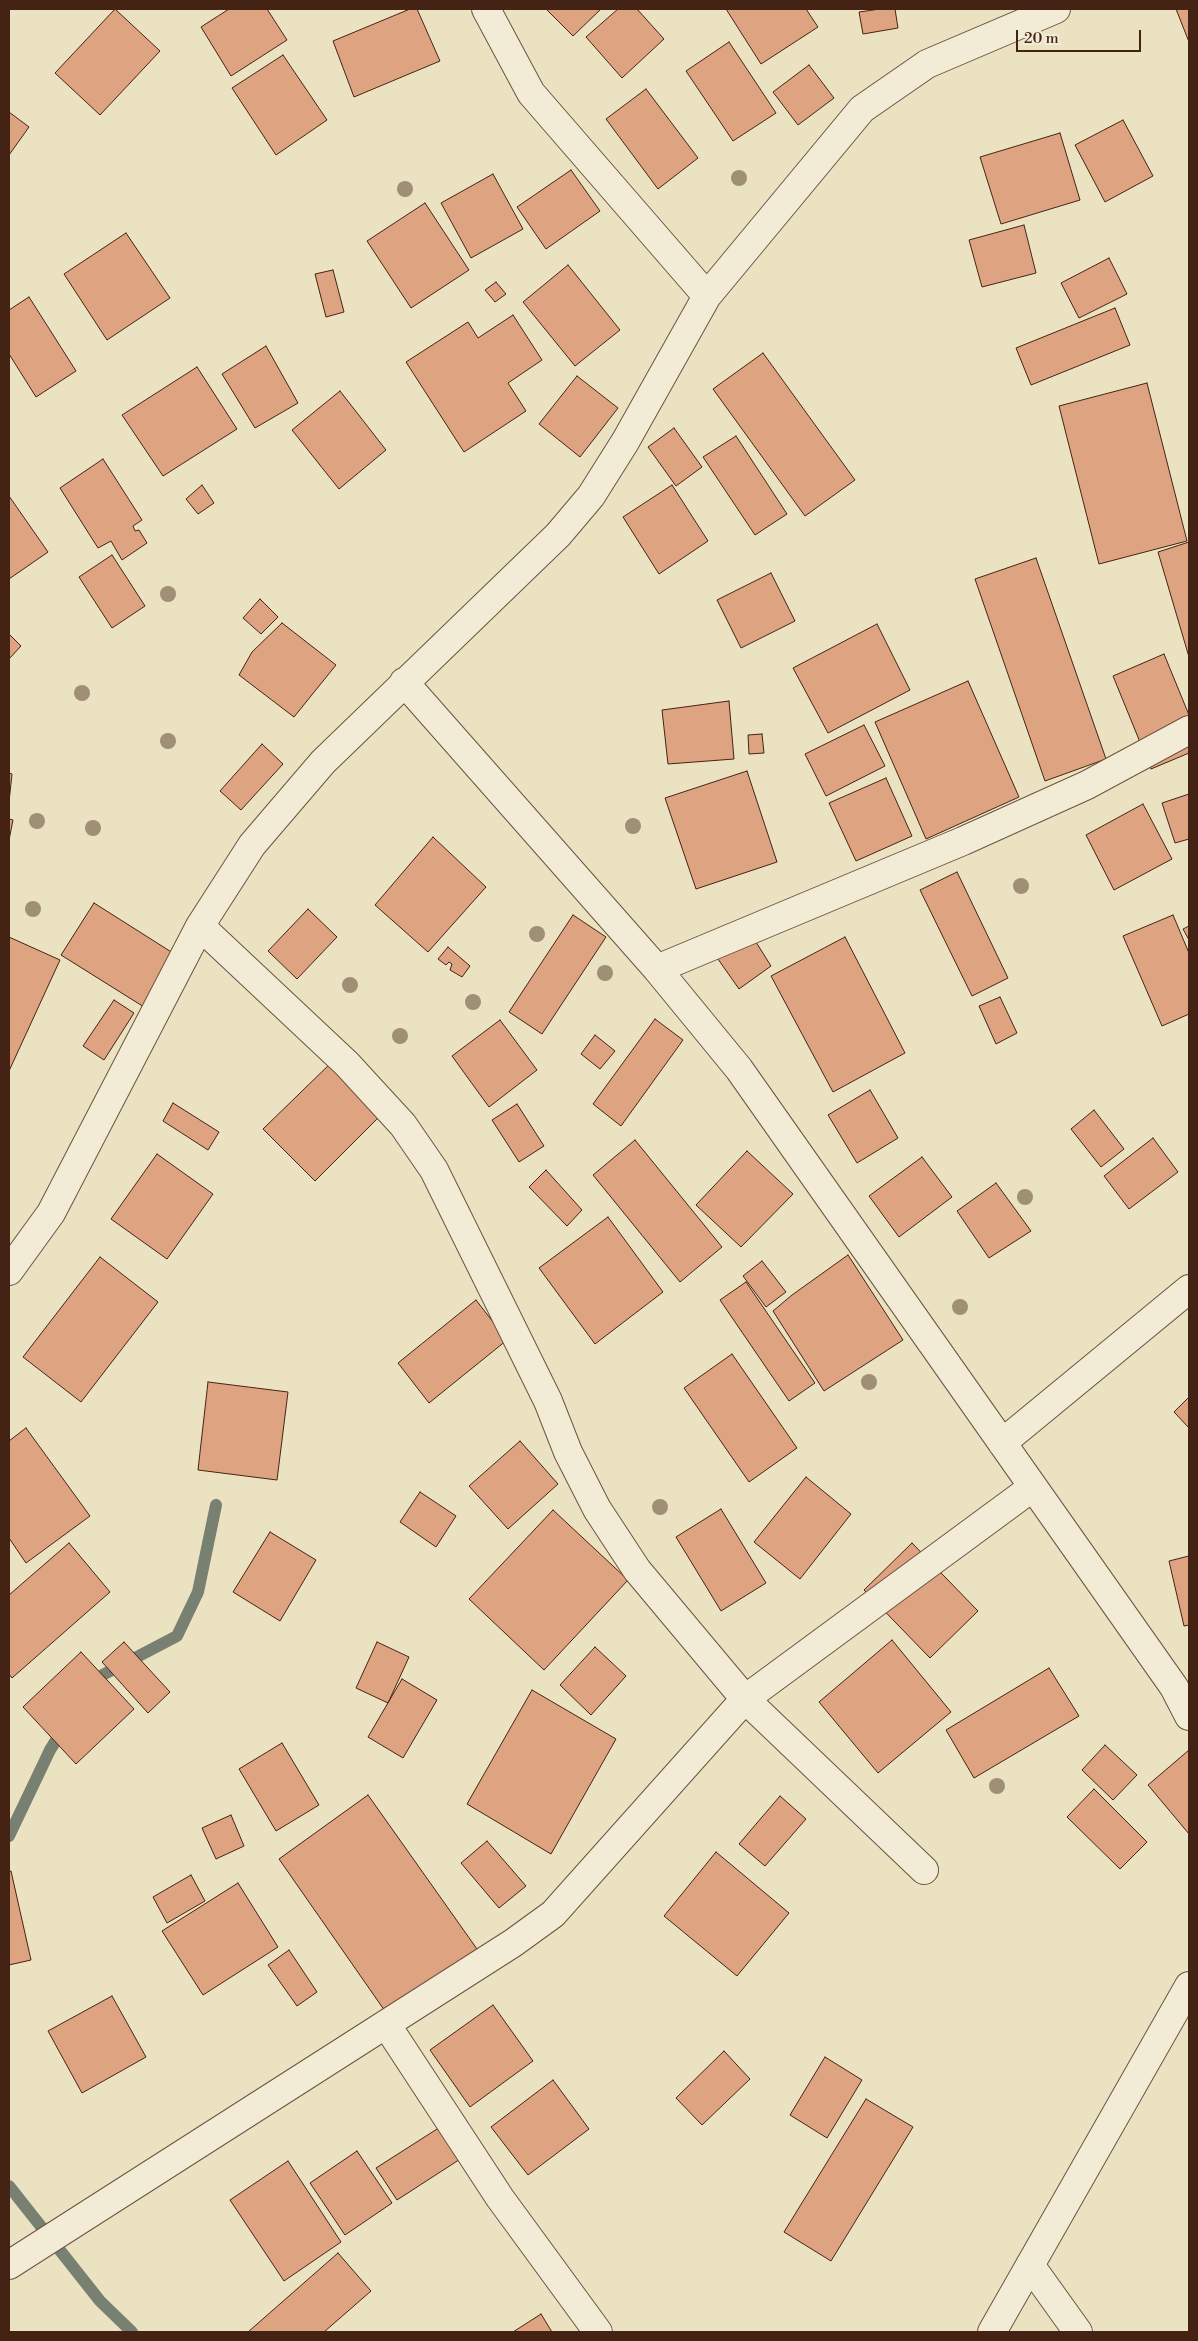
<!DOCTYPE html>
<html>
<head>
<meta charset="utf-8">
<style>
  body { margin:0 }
  #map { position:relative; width:1198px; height:2341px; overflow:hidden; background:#ebe2c2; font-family:"Libre Bodoni",serif }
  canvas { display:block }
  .frame { position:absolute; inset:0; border:10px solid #452314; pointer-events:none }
  .scale { position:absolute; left:1016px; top:30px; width:125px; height:22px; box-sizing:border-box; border:2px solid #452314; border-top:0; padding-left:6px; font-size:15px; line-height:18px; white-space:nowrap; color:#452314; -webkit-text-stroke:4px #f2ecd7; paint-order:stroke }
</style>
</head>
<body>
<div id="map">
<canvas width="1198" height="2341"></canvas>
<div class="frame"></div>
<div class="scale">20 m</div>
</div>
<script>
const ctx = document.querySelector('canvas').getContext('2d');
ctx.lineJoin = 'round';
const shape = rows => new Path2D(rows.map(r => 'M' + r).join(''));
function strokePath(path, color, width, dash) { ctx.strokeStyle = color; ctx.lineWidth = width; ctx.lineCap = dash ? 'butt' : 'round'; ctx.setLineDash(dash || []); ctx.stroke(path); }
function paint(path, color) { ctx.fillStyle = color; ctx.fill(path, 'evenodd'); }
strokePath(shape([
  [91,1684,93,1680,177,1636,198,1592,216,1505],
  [9,1836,50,1750,63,1729],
  [9,2186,100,2301,132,2332]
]), '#778071', 12);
const building = shape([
  [115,9,160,51,100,115,55,73,115,9],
  [229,9,267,9,287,40,231,76,201,27,229,9],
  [410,9,417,9,440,61,354,97,333,41,410,9],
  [546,9,601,9,573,36,546,9],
  [618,9,637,9,664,39,622,78,586,37,618,9],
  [726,9,806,9,818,27,761,64,726,9],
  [880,9,895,9,898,28,863,34,859,12,880,9],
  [1176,9,1189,9,1189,42,1176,9],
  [729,42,776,113,733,141,686,71,729,42],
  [283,55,327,120,276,155,232,88,283,55],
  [809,65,834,98,798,125,773,92,809,65],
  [646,89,698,158,658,189,606,119,646,89],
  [9,112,29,127,9,155,9,112],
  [1123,120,1153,176,1105,202,1075,145,1123,120],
  [1060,133,1080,200,1001,224,980,157,1060,133],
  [571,170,600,211,546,249,517,207,571,170],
  [493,174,523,229,471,258,441,203,493,174],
  [425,203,469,270,411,308,367,241,425,203],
  [1024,225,1036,273,982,287,969,240,1024,225],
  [126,233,170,298,107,340,64,274,126,233],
  [1109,258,1127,294,1079,318,1061,283,1109,258],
  [568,265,620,330,575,366,523,302,568,265],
  [333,270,344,312,326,317,315,274,333,270],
  [496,282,506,294,495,302,485,290,496,282],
  [29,297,76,371,36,397,9,354,9,310,29,297],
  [1115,308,1130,345,1031,385,1016,348,1115,308],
  [513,315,542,360,508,383,526,411,464,452,406,362,468,322,478,338,513,315],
  [266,346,298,403,255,428,222,374,266,346],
  [763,353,855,480,805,516,713,389,763,353],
  [197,367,237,429,163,476,122,415,197,367],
  [577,376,618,408,580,457,539,424,577,376],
  [1147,383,1187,541,1099,564,1059,406,1147,383],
  [340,391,386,450,339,489,292,430,340,391],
  [674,428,702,467,676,486,648,447,674,428],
  [736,436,787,514,755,535,703,457,736,436],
  [103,459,142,520,133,526,135,531,139,530,147,543,122,560,111,541,98,548,60,488,103,459],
  [202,485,214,503,198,514,186,499,202,485],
  [672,485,708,541,659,574,623,517,672,485],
  [9,496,48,552,9,579,9,496],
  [1189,542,1189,657,1158,552,1189,542],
  [112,555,145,606,112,628,79,577,112,555],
  [1036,558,1106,759,1045,781,975,579,1036,558],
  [771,573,795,621,741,648,717,600,771,573],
  [260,599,278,617,261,634,243,618,260,599],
  [282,623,336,665,294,717,239,675,252,652,282,623],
  [877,624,910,690,828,733,793,668,877,624],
  [9,634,21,646,9,659,9,634],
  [1164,654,1189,715,1189,753,1151,769,1113,676,1164,654],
  [968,681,1019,797,926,839,875,722,968,681],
  [729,701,734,759,668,764,662,710,729,701],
  [864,725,885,766,826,796,805,754,864,725],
  [762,734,764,753,749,754,748,735,762,734],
  [262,744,283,764,241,810,220,791,262,744],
  [747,771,777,862,696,889,665,798,747,771],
  [9,773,12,774,9,802,9,773],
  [886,778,912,836,856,861,829,803,886,778],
  [1189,794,1189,839,1175,843,1162,803,1189,794],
  [1143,804,1172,859,1114,890,1086,835,1143,804],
  [9,819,13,820,9,840,9,819],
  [433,837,486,887,428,952,375,905,433,837],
  [957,872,1008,978,972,996,920,890,957,872],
  [94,903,184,960,152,1012,61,955,94,903],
  [308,909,337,937,297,979,268,951,308,909],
  [573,915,606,937,542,1034,509,1012,573,915],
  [1173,915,1189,953,1189,1014,1162,1026,1123,936,1173,915],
  [746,926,771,966,739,989,706,942,746,926],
  [1189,926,1189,940,1183,929,1189,926],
  [9,937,60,960,9,1071,9,937],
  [845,937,905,1053,833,1092,771,976,845,937],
  [448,947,470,966,462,977,450,970,452,964,449,962,446,965,438,959,448,947],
  [1000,997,1017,1033,996,1044,979,1006,1000,997],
  [114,1000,134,1013,104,1060,83,1046,114,1000],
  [655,1019,683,1040,621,1126,593,1104,655,1019],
  [500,1020,537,1070,489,1107,452,1056,500,1020],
  [595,1035,615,1051,600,1069,581,1054,595,1035],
  [334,1060,383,1113,315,1181,263,1129,334,1060],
  [870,1090,898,1138,857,1163,828,1115,870,1090],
  [173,1103,219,1132,208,1150,163,1121,173,1103],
  [517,1104,544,1146,519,1162,492,1120,517,1104],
  [1094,1110,1124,1149,1101,1167,1071,1129,1094,1110],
  [1153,1138,1178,1172,1129,1209,1104,1176,1153,1138],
  [635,1140,722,1247,680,1282,593,1175,635,1140],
  [747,1151,793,1194,741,1247,696,1205,747,1151],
  [157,1154,213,1194,167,1259,111,1219,157,1154],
  [922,1157,952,1197,899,1237,869,1196,922,1157],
  [546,1170,582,1210,567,1226,529,1187,546,1170],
  [996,1183,1031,1231,989,1258,957,1211,996,1183],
  [608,1217,663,1292,595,1344,539,1268,608,1217],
  [848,1255,903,1340,824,1391,773,1311,792,1295,848,1255],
  [100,1257,158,1302,81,1402,23,1357,100,1257],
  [762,1261,786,1292,766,1307,743,1276,762,1261],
  [746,1282,815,1383,789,1401,720,1300,746,1282],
  [476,1300,507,1340,429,1403,398,1363,476,1300],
  [732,1354,797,1448,749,1482,684,1388,732,1354],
  [208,1382,288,1392,277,1480,198,1470,208,1382],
  [1189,1397,1189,1428,1174,1412,1189,1397],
  [26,1428,90,1516,26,1563,9,1538,9,1441,26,1428],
  [520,1441,558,1484,508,1529,469,1486,520,1441],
  [806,1477,851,1514,800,1579,754,1542,806,1477],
  [420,1492,456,1516,436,1547,400,1522,420,1492],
  [721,1509,766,1583,721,1611,676,1537,721,1509],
  [553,1510,628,1580,544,1670,469,1599,553,1510],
  [270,1532,316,1560,280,1621,233,1592,270,1532],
  [69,1543,110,1592,12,1678,9,1674,9,1595,69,1543],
  [912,1543,978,1611,930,1658,864,1590,912,1543],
  [1189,1556,1189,1625,1184,1626,1169,1561,1189,1556],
  [892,1640,951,1712,878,1773,819,1702,892,1640],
  [124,1642,170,1692,148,1713,102,1662,124,1642],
  [377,1642,409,1657,388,1703,356,1688,377,1642],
  [595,1647,626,1676,591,1715,560,1685,595,1647],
  [81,1652,134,1709,76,1764,23,1707,81,1652],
  [1049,1668,1079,1716,974,1778,946,1730,1049,1668],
  [402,1679,437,1700,403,1758,368,1737,402,1679],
  [532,1690,616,1739,551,1854,467,1804,532,1690],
  [282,1743,319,1805,276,1831,239,1769,282,1743],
  [1105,1745,1137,1775,1113,1800,1082,1770,1105,1745],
  [1189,1750,1189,1834,1148,1785,1189,1750],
  [1094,1789,1147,1842,1120,1869,1067,1817,1094,1789],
  [368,1795,477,1949,387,2014,279,1859,368,1795],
  [780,1796,806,1819,765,1866,739,1844,780,1796],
  [231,1815,244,1846,216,1859,202,1828,231,1815],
  [487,1841,526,1886,499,1908,461,1863,487,1841],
  [716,1852,789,1913,737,1976,664,1916,716,1852],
  [9,1871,11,1871,31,1960,9,1965,9,1871],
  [191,1875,205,1901,167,1923,153,1897,191,1875],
  [238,1883,278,1947,203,1995,162,1931,238,1883],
  [289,1950,317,1992,297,2006,268,1965,289,1950],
  [112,1996,146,2057,82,2093,48,2031,112,1996],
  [493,2005,533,2061,470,2107,430,2050,493,2005],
  [724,2051,750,2079,702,2125,676,2098,724,2051],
  [825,2057,862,2080,827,2138,790,2115,825,2057],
  [553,2080,589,2129,528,2175,491,2127,553,2080],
  [866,2099,913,2127,831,2261,784,2232,866,2099],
  [448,2122,468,2154,397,2200,376,2168,448,2122],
  [357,2151,392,2203,345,2235,310,2183,357,2151],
  [288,2161,341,2242,284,2281,230,2200,288,2161],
  [338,2253,371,2291,324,2332,248,2332,338,2253],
  [541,2314,552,2332,513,2332,541,2314]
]);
paint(building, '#dea481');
strokePath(building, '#452314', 1);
const minor = shape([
  [486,9,531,93,707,296],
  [404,682,657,969,739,1069,1174,1687,1189,1716],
  [200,926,347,1064,403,1125,434,1170,548,1401,568,1452,597,1509,637,1570,745,1699,924,1870],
  [657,969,963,841,1087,785,1189,730],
  [9,1271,51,1213,200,926,252,845,323,762,558,535,591,496,625,442,707,296,862,109,927,64,1056,9],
  [1002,1443,1189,1289],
  [386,2024,500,2198,598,2332],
  [9,2265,513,1943,553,1914,745,1699,1033,1487],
  [1030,2265,1078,2332],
  [992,2332,1189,1986]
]);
strokePath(minor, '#6e5340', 30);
strokePath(minor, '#f2ecd7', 28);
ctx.fillStyle = '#9f8f74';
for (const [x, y] of [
  [739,178],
  [405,189],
  [168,594],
  [82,693],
  [168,741],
  [37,821],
  [633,826],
  [93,828],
  [1021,886],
  [33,909],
  [537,934],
  [605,973],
  [350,985],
  [473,1002],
  [400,1036],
  [1025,1197],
  [960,1307],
  [869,1382],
  [660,1507],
  [997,1786]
]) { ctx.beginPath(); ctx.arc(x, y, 8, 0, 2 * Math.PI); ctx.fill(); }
</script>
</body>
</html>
